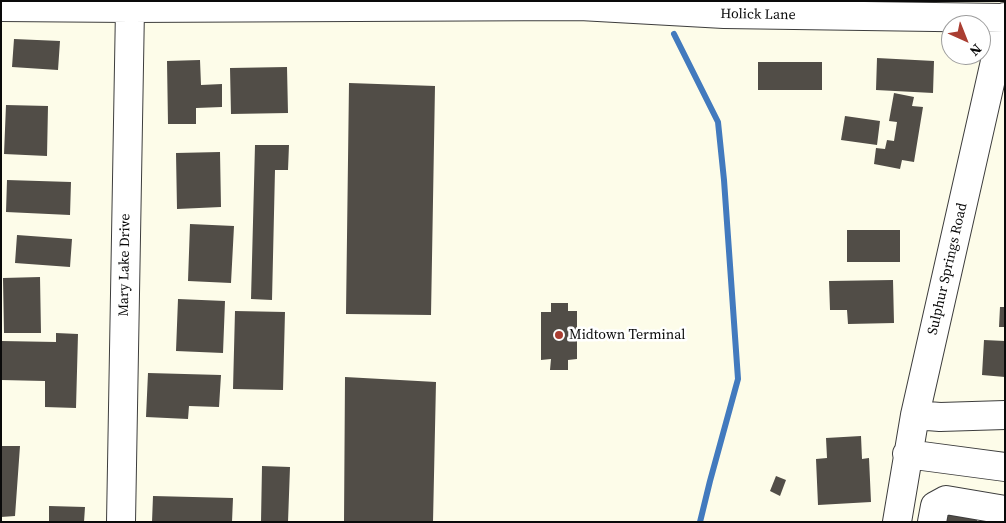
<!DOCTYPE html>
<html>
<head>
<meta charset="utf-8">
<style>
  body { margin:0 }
  #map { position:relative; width:1006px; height:523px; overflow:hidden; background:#fdfce9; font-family:"Source Serif 4",serif }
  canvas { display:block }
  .frame { position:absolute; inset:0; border:2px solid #0a0a0a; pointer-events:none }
  .north { position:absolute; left:941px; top:15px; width:50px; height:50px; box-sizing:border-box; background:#fff; border:1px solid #9d9d9d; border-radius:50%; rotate:136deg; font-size:14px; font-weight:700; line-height:20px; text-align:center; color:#0a0a0a }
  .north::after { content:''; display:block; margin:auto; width:18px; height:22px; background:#aa3e32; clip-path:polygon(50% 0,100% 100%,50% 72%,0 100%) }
</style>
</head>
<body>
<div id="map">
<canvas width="1006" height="523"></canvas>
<div class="frame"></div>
<div class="north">N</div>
</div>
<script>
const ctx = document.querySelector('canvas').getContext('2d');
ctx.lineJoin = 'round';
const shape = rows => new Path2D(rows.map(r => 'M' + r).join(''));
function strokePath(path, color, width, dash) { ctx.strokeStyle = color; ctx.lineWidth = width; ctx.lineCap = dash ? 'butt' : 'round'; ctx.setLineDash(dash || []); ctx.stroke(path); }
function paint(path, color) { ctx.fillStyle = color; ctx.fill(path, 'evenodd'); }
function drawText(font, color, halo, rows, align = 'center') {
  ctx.font = font + ' "Source Serif 4",serif'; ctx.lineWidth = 5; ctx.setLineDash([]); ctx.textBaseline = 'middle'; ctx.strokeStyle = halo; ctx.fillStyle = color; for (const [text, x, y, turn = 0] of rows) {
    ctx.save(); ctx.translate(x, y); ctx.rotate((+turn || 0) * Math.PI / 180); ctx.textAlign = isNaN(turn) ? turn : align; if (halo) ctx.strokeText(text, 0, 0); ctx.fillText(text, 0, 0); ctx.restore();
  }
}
strokePath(shape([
  [674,34,718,122,724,180,738,379,710,481,700,522]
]), '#427abe', 6);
paint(shape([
  [14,39,60,41,58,70,12,67],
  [877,58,934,61,933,93,876,90],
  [200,60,201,85,222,84,222,107,196,108,196,124,168,124,167,61],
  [758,62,822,62,822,90,758,90],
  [287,67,288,113,231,114,230,68],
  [349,83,435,86,431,315,346,314],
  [894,93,914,97,912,106,923,107,914,162,902,160,900,169,874,164,876,148,885,149,887,140,894,141,897,122,889,121],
  [6,105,48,106,47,156,4,154],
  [845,116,880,121,877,145,841,140],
  [255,145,289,145,288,170,275,170,272,300,251,299],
  [220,152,221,207,177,209,176,153],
  [7,180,71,182,70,215,6,212],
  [190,224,234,226,231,283,188,281],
  [847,230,900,230,900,262,847,262],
  [17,235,72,239,70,267,15,263],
  [40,277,41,333,4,333,3,278],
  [893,280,894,323,848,324,847,310,830,310,829,281],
  [178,299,225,301,223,353,176,351],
  [551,303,568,303,568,311,577,311,577,359,568,360,568,370,550,370,551,359,541,360,541,312,551,312],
  [1000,307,1005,307,1005,327,999,327],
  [235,311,285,312,283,390,233,389],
  [56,333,78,334,76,408,45,407,45,381,1,380,1,341,56,342],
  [984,340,1005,341,1005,377,982,375],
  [148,373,221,375,219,407,189,406,188,419,146,417],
  [345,377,436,382,433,522,344,522],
  [861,436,862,459,869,458,871,502,818,505,816,459,827,458,826,438],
  [1,446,20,446,15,516,1,517],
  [262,466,290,467,288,522,261,522],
  [776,476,786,480,780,496,770,491],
  [153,496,233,498,232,522,152,522],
  [49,506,85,507,84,522,49,522],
  [943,513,977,519,977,522,942,522]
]), '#514d47');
const minor = shape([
  [1,7,130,8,580,6,724,14,1004,18],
  [915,415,940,417,1005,415],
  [907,454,1005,467],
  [121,522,130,8],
  [897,522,915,415,1005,17],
  [932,522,935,506,946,500,1005,510]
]);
strokePath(minor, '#3d3d3d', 30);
strokePath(minor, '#fff', 28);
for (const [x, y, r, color] of [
  [559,335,5,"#aa3e32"]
]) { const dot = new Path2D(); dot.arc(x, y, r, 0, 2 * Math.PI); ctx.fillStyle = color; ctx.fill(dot); strokePath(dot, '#fff', 2); }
drawText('14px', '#0a0a0a', '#fff', [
  ["Holick Lane",758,15,1],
  ["Mary Lake Drive",125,265,-89],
  ["Sulphur Springs Road",948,269,-77]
]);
drawText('14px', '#0a0a0a', '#fff', [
  ["Midtown Terminal",569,335]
], 'left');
</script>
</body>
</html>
